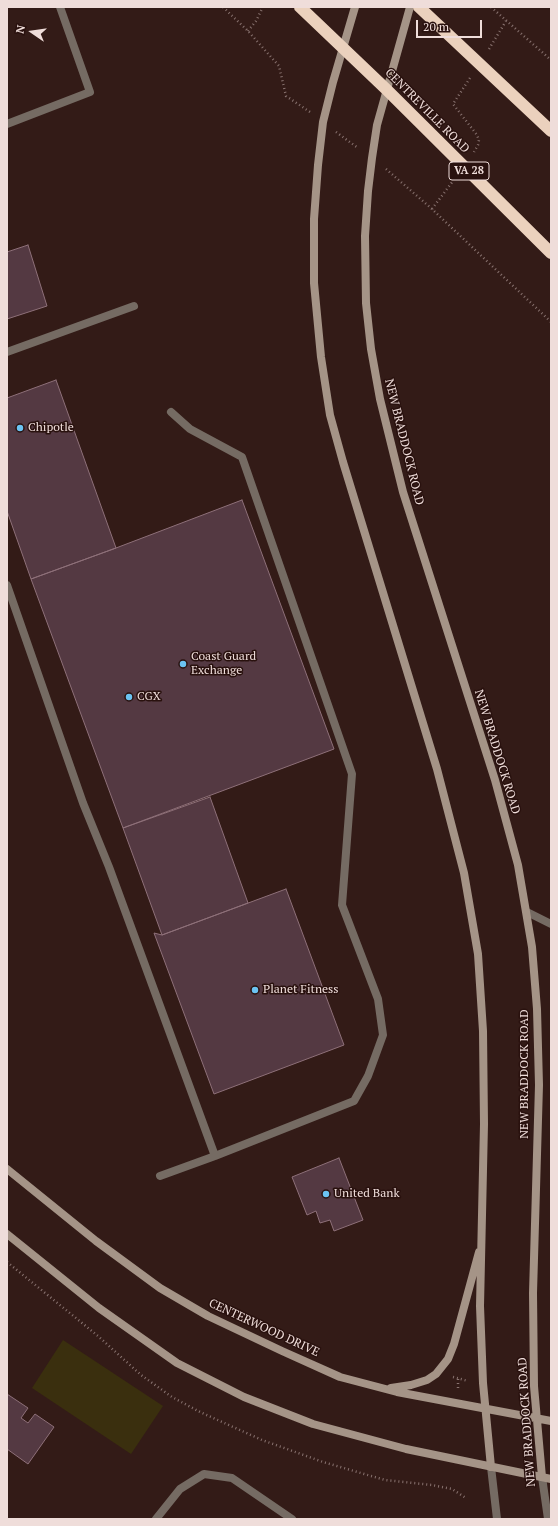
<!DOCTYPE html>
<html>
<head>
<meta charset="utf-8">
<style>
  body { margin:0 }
  #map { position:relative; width:558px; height:1526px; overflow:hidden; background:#331b17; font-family:"PT Serif",serif }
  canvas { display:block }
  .frame { position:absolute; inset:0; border:8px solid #efddda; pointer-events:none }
  .north { position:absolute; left:12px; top:12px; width:40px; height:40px; -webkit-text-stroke:3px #29110e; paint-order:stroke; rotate:283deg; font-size:11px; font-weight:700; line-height:16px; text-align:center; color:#efddda }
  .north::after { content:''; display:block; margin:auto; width:14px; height:18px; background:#efddda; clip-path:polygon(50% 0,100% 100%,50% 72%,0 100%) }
  .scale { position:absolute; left:416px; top:20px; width:66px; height:18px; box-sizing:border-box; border:2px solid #efddda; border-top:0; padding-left:5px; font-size:12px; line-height:14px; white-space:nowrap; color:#efddda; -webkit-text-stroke:3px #29110e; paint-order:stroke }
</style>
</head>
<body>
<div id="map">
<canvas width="558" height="1526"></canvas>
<div class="frame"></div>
<div class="north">N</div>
<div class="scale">20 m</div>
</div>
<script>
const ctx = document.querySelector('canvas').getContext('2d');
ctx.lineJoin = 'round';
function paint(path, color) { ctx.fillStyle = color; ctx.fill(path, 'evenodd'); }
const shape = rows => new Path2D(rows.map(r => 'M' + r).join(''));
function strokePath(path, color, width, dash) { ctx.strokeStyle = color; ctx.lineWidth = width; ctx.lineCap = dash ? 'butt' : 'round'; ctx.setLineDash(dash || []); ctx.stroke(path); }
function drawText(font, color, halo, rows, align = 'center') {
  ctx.font = font + ' "PT Serif",serif'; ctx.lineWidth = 3; ctx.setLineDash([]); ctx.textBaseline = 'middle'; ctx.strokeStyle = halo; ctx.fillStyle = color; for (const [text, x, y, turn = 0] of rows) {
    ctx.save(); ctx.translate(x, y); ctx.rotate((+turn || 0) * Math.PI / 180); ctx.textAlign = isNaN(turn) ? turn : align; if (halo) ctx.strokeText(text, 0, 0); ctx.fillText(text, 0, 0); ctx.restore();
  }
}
paint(shape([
  [63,1340,163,1406,131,1454,32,1388]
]), '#3a2f0e');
const building = shape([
  [28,245,47,306,7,319,7,252,28,245],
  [56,380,116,548,31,579,7,511,7,398,56,380],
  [242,500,334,749,123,828,31,579,116,548,242,500],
  [210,797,248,903,162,935,123,828,210,797],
  [286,889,344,1045,214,1094,154,933,162,935,286,889],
  [339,1158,363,1220,334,1231,330,1220,320,1223,316,1211,307,1215,292,1177,339,1158],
  [7,1394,28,1408,21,1418,28,1423,35,1414,54,1427,28,1464,7,1449,7,1394]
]);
paint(building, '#543942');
strokePath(building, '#8e7079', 1);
strokePath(shape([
  [223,7,248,31,279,66,286,96,310,112],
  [491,7,551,60],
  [248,31,256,21,263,7],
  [489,49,506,21],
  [470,78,453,104,477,135,479,140,478,145,474,152],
  [336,132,358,148],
  [386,169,432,209,551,322],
  [432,209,453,181],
  [7,1262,98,1336,141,1375,172,1397,200,1412,262,1440,323,1462,385,1480,432,1485,452,1489,466,1498],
  [453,1377,468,1381],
  [458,1379,458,1389]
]), '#897370', 2.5, [1, 3]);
strokePath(shape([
  [7,124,90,92,60,7],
  [7,352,134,306],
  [7,585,83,803,109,867,215,1156,354,1101,368,1076,383,1035,378,999,342,905,352,774,242,457,190,429,171,412],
  [527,912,551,924],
  [160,1176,215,1156]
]), '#756b63', 8);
strokePath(shape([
  [491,1467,497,1519],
  [542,1477,548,1519],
  [156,1519,180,1489,204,1474,232,1478,292,1519]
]), '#756b63', 8);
strokePath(shape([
  [355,7,333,82,323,122,318,165,314,219,314,283,321,357,330,415,343,462,437,769,464,873,478,954,483,1031,484,1124,480,1306,483,1383,491,1467],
  [410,7,377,125,372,158,368,191,365,236,366,303,371,349,380,399,403,492,495,780,518,865,532,947,537,1009,539,1085,533,1293,534,1386,542,1477],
  [7,1169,96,1241,160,1288,208,1316,282,1351,340,1377,397,1392,551,1421],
  [7,1234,99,1308,177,1363,244,1397,313,1424,406,1449,551,1479],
  [391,1388,411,1385,427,1380,436,1374,448,1359,454,1344,479,1252]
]), '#a59487', 8);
strokePath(shape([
  [300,7,387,90,551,253],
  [419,7,551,131]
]), '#ebd1bd', 12);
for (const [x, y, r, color] of [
  [20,428,4,"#6bc3f2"],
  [183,664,4,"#6bc3f2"],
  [129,697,4,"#6bc3f2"],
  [255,990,4,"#6bc3f2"],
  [326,1194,4,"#6bc3f2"]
]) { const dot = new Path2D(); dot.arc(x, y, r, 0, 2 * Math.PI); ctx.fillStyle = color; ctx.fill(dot); strokePath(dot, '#29110e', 1.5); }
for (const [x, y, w] of [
  [469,171,40]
]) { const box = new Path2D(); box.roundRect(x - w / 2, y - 9, w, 18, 3); ctx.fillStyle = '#29110e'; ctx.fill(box); strokePath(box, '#efddda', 1); }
drawText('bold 11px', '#efddda', null, [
  ["VA 28",469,171]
]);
drawText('12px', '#efddda', '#29110e', [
  ["CENTREVILLE ROAD",427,111,45],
  ["NEW BRADDOCK ROAD",404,442,76],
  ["NEW BRADDOCK ROAD",497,752,73],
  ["NEW BRADDOCK ROAD",525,1074,-90],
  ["CENTERWOOD DRIVE",264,1328,25],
  ["NEW BRADDOCK ROAD",527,1422,-94]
]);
drawText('12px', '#efddda', '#29110e', [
  ["Chipotle",28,428],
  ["Coast Guard",191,657],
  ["Exchange",191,671],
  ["CGX",137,697],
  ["Planet Fitness",263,990],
  ["United Bank",334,1194]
], 'left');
</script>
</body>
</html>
